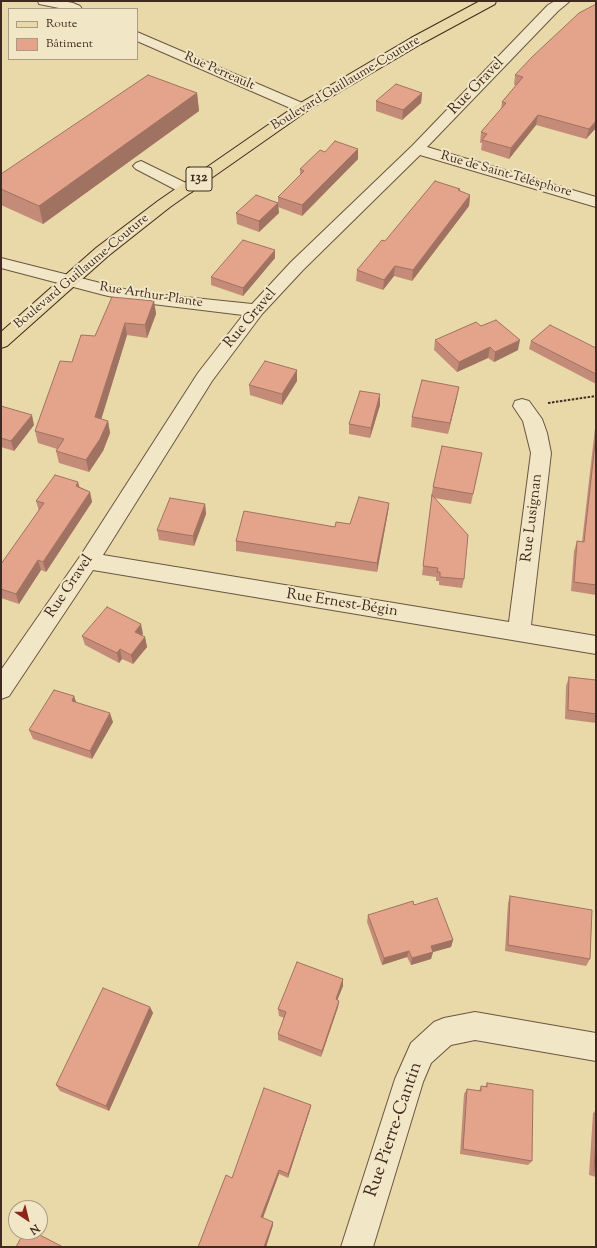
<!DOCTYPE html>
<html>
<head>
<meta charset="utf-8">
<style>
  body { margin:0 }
  #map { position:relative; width:597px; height:1248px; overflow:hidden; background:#e9d9a8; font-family:"Sorts Mill Goudy",serif }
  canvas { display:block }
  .frame { position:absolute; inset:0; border:2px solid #402a20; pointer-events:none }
  .legend { position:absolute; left:8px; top:8px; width:130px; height:52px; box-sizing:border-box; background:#f1e6c6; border:1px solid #aa9b84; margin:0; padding:5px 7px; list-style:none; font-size:12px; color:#402a20 }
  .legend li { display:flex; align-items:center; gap:8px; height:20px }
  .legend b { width:20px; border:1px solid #aa9b84 }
  .north { position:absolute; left:8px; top:1200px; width:40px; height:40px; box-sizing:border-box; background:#f1e6c6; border:1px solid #aa9b84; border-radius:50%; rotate:145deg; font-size:11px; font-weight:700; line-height:16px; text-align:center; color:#402a20 }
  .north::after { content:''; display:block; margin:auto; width:14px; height:18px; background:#8f2418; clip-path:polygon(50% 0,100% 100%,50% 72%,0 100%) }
</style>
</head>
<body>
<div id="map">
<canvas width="597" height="1248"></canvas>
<div class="frame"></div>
<ul class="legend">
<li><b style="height:5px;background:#e9d9a8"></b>Route</li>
<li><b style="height:11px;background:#e4a38b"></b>Bâtiment</li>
</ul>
<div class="north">N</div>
</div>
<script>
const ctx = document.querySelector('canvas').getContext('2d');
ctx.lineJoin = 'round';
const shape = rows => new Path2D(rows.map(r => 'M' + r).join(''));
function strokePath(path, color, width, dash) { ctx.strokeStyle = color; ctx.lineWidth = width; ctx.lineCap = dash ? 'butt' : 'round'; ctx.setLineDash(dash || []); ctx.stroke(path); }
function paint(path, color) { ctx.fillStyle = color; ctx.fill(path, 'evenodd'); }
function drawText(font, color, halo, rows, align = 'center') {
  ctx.font = font + ' "Sorts Mill Goudy",serif'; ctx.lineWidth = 4; ctx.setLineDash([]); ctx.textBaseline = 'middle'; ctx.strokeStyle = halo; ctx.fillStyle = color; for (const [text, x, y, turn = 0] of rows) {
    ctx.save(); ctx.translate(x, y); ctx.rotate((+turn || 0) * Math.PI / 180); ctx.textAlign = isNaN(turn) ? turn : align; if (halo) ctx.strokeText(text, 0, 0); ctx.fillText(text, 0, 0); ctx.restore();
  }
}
const minor = shape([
  [38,1,63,1,73,3,80,6,82,9,64,9,39,4,38,1],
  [555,1,570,1,558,11,427,147,596,197,596,207,420,155,303,270,262,314,212,381,103,555,509,622,531,453,523,421,513,406,515,401,522,399,529,401,542,419,547,433,551,453,531,625,596,636,596,654,93,570,9,696,1,699,1,670,81,555,198,373,243,315,136,302,104,295,1,268,1,258,136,292,252,304,291,262,412,146,548,5,555,1],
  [137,32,307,105,309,108,307,111,302,112,297,111,137,41,137,32],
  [141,161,192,186,194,189,192,192,186,194,180,192,136,169,133,166,136,163,141,161],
  [475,1012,596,1033,596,1061,475,1040,451,1045,431,1063,423,1082,373,1247,341,1247,395,1079,411,1043,434,1022,444,1018,475,1012]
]);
const major = shape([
  [480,1,496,1,495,4,421,44,307,111,170,207,108,256,7,346,1,348,1,332,96,248,158,201,297,105,411,38,480,1]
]);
strokePath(minor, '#6a5642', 2);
strokePath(major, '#402a20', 2);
strokePath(shape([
  [548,403,596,396]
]), '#402a20', 2, [2.5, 1.5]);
paint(minor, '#f1e6c6');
paint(major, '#e9d9a8');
paint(shape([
  [596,4,596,128,586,139,536,125,509,159,481,150,482,143,480,143,481,132,501,109,502,102,516,85,514,85,515,75],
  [197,93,199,111,43,224,1,205,1,174],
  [422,93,421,103,402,120,376,111,376,101],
  [358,149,358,159,302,216,278,207,279,213,259,232,237,224,236,213,278,202,278,197,300,175,300,169,325,152],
  [460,189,459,191,470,195,469,206,412,281,394,276,383,290,356,281,357,270,385,241],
  [275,258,243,296,211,285,211,277],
  [154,301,156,314,147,338,127,335,101,419,108,421,110,433,103,451,89,472,59,463,56,451,57,449,38,443,35,431,95,336],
  [481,326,518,350,494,362,488,358,457,372,434,350,435,340],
  [531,341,596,348,596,384,529,349],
  [297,370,297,381,282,405,250,395,249,385],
  [457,397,448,434,411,427,412,417],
  [380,405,370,438,349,434,349,424],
  [1,406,34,425,14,451,1,447],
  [596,419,596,595,571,591,574,551,577,541,582,542],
  [482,453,471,504,434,498,464,579,462,588,439,585,439,581,436,581,436,577,422,575,432,497,431,497,433,487],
  [80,487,90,492,92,502,46,572,41,570,19,604,1,598,1,564,39,511,36,501],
  [389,503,388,512,377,572,236,551,236,541,335,527,350,524],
  [205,504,206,514,194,546,159,540,157,530],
  [143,634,141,635,145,637,147,647,133,664,122,659,119,663,85,645,82,636],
  [569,677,596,680,596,723,565,719,566,686],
  [74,696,76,702,113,722,92,759,33,739,29,730],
  [510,896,590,959,586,966,505,951,508,903],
  [414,905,453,940,451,947,433,952,431,959,411,965,407,957,382,965,367,922,368,915],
  [343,979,343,986,337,1000,339,1001,338,1007,321,1057,278,1040,278,1034,284,1018,279,1016,278,1009],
  [150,1007,153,1013,109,1111,60,1091,56,1085],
  [487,1083,532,1161,528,1165,460,1154,464,1094,467,1089,479,1091,481,1086,485,1087],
  [311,1105,310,1110,288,1178,279,1174,263,1218,273,1225,266,1247,232,1178],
  [596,1110,596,1177,589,1175,593,1113]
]), '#c48c78');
paint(shape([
  [197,93,199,111,43,224,39,206],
  [422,93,421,103,402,120,403,110],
  [538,115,536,125,509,159,511,148],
  [596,121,596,128,586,139,589,129],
  [358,149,358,159,302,216,302,205],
  [470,195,469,206,412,281,413,270],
  [278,203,279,213,259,232,259,221],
  [275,250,275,258,243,296,243,288],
  [395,266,394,276,383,290,384,280],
  [154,301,156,314,147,338,145,325],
  [125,323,127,335,98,430,95,417],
  [520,340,518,350,494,362,495,352],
  [490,347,488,358,457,372,459,362],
  [297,370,297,381,282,405,282,394],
  [459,387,457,397,448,434,450,423],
  [380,394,380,405,370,438,371,428],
  [32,415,34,425,14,451,11,441],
  [108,421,110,433,103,451,89,472,86,460],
  [78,482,81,492,76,486],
  [90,492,92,502,46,572,43,562],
  [389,503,388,512,377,572,377,563],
  [205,504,206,514,194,546,193,536],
  [38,560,41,570,19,604,16,594],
  [141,624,143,634,136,641,135,632],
  [145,637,147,647,133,664,131,655],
  [120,649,122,659,119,663,117,653],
  [74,696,77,705,72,701],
  [110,713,113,722,92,759,90,751],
  [453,940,451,947,433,952,431,959,411,965,412,958,431,946],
  [409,951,407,957,382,965,384,958],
  [343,979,343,986,335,1006,336,999],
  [339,1001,338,1007,321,1057,322,1051],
  [150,1007,153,1013,109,1111,106,1106],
  [311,1105,310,1110,288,1178,288,1174],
  [279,1170,279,1174,262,1220,261,1217],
  [273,1222,273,1225,266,1247,264,1247]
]), '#a07261');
const building = shape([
  [596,4,596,121,589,129,538,115,511,148,482,140,487,134,481,132,506,103,502,102,523,77,515,75,533,56,579,13,596,4],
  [148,75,197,93,39,206,1,189,1,174,148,75],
  [396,84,422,93,403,110,376,101,396,84],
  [335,141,358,149,302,205,278,197,304,171,300,169,320,150,325,152,335,141],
  [435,181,460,189,458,190,470,195,413,270,395,266,384,280,357,270,382,240,385,241,435,181],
  [256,195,278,203,259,221,236,213,256,195],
  [243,240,275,250,243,288,211,277,243,240],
  [112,297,154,301,145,325,125,323,95,417,108,421,100,439,86,460,56,451,64,439,35,431,60,361,72,362,81,335,95,336,112,297],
  [496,320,520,340,495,352,490,347,459,362,435,340,476,322,481,326,496,320],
  [550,325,596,348,596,374,531,341,550,325],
  [265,361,297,370,282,394,249,385,265,361],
  [422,380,459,387,450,423,412,417,422,380],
  [360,391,380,394,371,428,349,424,360,391],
  [1,406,32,415,11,441,1,438,1,406],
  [596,435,596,585,574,582,577,541,584,542,596,435],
  [442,446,482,453,473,494,433,487,442,446],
  [55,475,78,482,76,486,90,492,43,562,38,560,16,594,1,589,1,564,44,503,36,501,55,475],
  [432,495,468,535,464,579,440,577,440,572,437,572,438,568,423,566,432,495],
  [359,497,389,503,377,563,236,541,244,511,335,527,336,522,350,524,359,497],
  [170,498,205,504,193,536,157,530,170,498],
  [107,607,141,624,135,632,145,637,131,655,120,649,117,653,82,636,107,607],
  [569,677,596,680,596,714,568,710,569,677],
  [54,690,74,696,72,701,110,713,90,751,29,730,54,690],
  [510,896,592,910,590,959,508,945,510,896],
  [437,898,453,940,431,946,433,952,412,958,409,951,384,958,368,915,413,901,414,905,437,898],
  [297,962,343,979,336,999,339,1001,322,1051,278,1034,286,1012,278,1009,297,962],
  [103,988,150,1007,106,1106,56,1085,103,988],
  [487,1083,533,1090,532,1161,463,1149,467,1089,481,1091,481,1086,487,1087,487,1083],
  [264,1088,311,1105,288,1174,279,1170,261,1217,273,1222,264,1247,198,1247,226,1175,232,1178,264,1088],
  [596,1137,596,1172,594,1171,596,1137],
  [24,1232,34,1232,63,1247,16,1247,24,1232]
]);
paint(building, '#e4a38b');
strokePath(building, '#a07261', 1);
drawText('13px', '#402a20', '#f1e6c6', [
  ["Rue Perreault",219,72,24],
  ["Boulevard Guillaume-Couture",346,84,-31],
  ["Rue de Saint-Télésphore",506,175,16],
  ["Boulevard Guillaume-Couture",82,272,-40],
  ["Rue Arthur-Plante",151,296,9]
]);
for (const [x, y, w] of [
  [199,179,26]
]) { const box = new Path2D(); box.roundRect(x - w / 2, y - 12, w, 24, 3); ctx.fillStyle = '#f1e6c6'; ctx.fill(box); strokePath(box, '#402a20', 1); }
drawText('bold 14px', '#402a20', null, [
  ["132",199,179]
]);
drawText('15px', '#402a20', '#f1e6c6', [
  ["Rue Gravel",477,87,-46],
  ["Rue Gravel",251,319,-50],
  ["Rue Lusignan",533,518,-83],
  ["Rue Gravel",70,587,-56],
  ["Rue Ernest-Bégin",342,604,9]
]);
drawText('18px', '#402a20', '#f1e6c6', [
  ["Rue Pierre-Cantin",395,1130,-71]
]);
</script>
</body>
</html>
